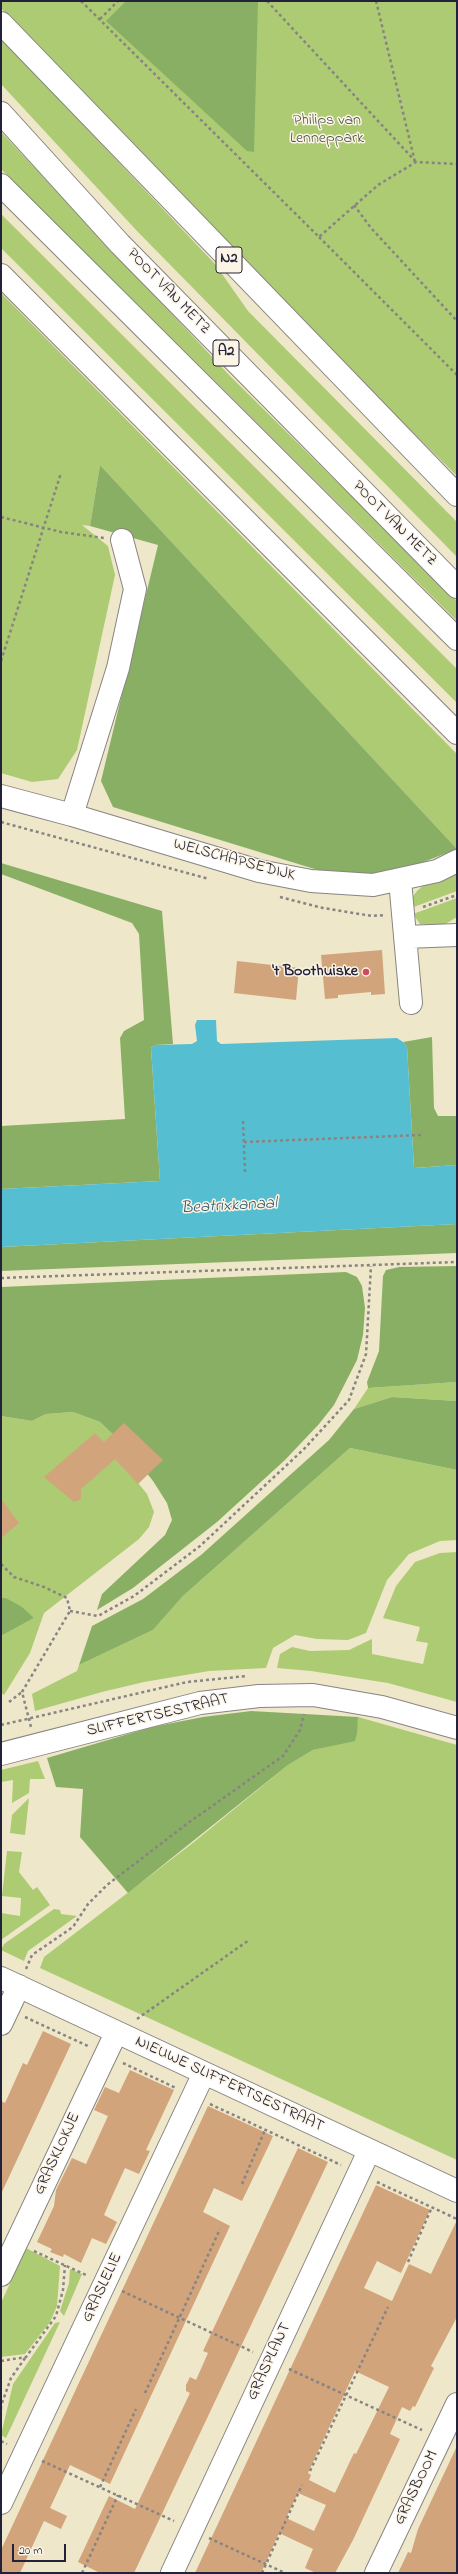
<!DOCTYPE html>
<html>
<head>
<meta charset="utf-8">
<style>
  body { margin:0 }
  #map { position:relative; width:458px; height:2574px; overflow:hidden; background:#efe7c9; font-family:"Indie Flower",sans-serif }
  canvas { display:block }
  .frame { position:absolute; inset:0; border:2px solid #22223b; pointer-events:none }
  .scale { position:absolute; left:12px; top:2544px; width:54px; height:18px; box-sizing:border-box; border:2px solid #22223b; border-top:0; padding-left:5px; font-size:12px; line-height:14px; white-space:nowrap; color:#22223b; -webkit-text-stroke:3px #fcf5e5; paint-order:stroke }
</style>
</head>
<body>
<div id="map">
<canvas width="458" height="2574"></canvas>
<div class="frame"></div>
<div class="scale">20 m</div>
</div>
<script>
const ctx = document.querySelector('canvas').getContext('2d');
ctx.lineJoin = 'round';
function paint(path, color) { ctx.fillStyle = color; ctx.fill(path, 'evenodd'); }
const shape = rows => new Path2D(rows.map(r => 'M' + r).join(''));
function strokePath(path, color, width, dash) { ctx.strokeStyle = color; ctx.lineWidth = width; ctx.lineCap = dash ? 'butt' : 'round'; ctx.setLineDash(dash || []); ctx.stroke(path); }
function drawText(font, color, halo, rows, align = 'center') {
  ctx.font = font + ' "Indie Flower",sans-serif'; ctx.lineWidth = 3; ctx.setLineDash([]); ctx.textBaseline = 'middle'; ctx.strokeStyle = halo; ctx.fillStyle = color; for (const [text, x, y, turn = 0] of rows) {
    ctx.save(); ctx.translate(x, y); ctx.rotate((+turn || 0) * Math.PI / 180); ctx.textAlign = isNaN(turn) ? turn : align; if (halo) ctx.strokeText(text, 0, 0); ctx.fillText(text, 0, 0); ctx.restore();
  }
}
paint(shape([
  [1,1,457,1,457,476,292,313,1,8],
  [1,38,215,264,248,311,457,522,457,557,137,231,1,84],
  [1,132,231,377,457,601,457,621,1,169],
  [1,214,457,669,457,703,1,248],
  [1,293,457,754,457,849,100,465,90,526,82,525,108,546,115,575,77,750,58,779,32,782,1,773],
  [457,870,457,891,411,908,410,900,417,891,427,882],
  [457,898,457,917,442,926,420,924,413,914],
  [457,1382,457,1401,392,1397,354,1409,368,1388],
  [73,1412,100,1422,125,1446,116,1456,147,1494,154,1512,149,1527,139,1539,44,1613,30,1653,4,1695,1,1693,1,1636,34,1618,6,1598,1,1598,1,1416,32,1421,46,1414],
  [350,1448,457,1470,457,1540,440,1541,409,1554,387,1580,366,1633,348,1640,317,1639,295,1635,273,1648,266,1668,209,1671,144,1682,102,1692,35,1711,32,1694,77,1671,79,1665,153,1630,183,1596],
  [457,1552,457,1702,388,1683,311,1671,277,1668,280,1654,292,1647,310,1651,349,1650,372,1639,372,1654,423,1664,428,1643,416,1641,420,1627,383,1618,396,1586,415,1562,440,1553],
  [358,1717,457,1745,457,2160,40,1968,44,1957,194,1842,288,1765,313,1750,355,1740],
  [38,1761,45,1779,30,1779,29,1793,12,1803,13,1780,1,1782,1,1770],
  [29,1798,25,1835,10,1833,12,1815],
  [7,1851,22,1852,19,1872,33,1890,37,1887,50,1905,1,1940,1,1913,20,1916,21,1898,2,1896],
  [54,1909,60,1910,61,1914,77,1916,28,1951,24,1961,1,1950,4,1944],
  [26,2248,60,2266,57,2306,50,2322,25,2354,1,2357,1,2303],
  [70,2269,82,2274,64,2316,60,2311,69,2283],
  [60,2322,6,2438,1,2435,13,2384,55,2323]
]), '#accb73');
paint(shape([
  [126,1,258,1,254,152,247,151,106,21],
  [100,465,457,849,403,870,370,874,334,875,113,807,101,781,158,545,90,526],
  [1,863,162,911,173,1044,155,1045,151,1048,160,1181,1,1189,1,1126,125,1119,120,1038,124,1031,144,1020,139,934,132,923,1,874],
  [432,1037,434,1108,438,1116,457,1116,457,1165,414,1168,407,1047,403,1042],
  [457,1224,457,1253,1,1271,1,1247],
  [457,1266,457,1382,368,1388,367,1382,379,1351,383,1276,386,1270,399,1267],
  [346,1272,357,1277,362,1286,365,1308,363,1335,357,1360,334,1405,319,1424,285,1460,217,1522,133,1588,97,1610,102,1594,165,1535,172,1520,167,1503,153,1481,125,1446,100,1422,73,1412,46,1414,32,1421,1,1416,1,1287],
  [392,1397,457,1401,457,1470,350,1448,183,1596,153,1630,79,1665,92,1626,143,1599,201,1555,329,1440,354,1409],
  [1,1598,6,1598,22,1607,34,1618,1,1636],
  [251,1711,358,1717,357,1733,355,1741,313,1750,288,1765,128,1893,80,1837,83,1789,56,1787,47,1758,152,1727,203,1717]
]), '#89af65');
paint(shape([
  [197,1020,216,1020,217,1041,221,1044,397,1038,403,1042,407,1047,414,1168,457,1165,457,1224,1,1247,1,1189,160,1181,151,1048,155,1045,192,1044,197,1041,195,1025]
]), '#55bed1');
paint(shape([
  [382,950,385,994,371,995,371,992,338,995,338,998,325,999,321,955],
  [237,961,299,968,296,1000,234,993],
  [124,1423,163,1460,138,1484,115,1459,81,1489,81,1499,74,1502,44,1477,95,1433,104,1442],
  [1,1499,19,1523,1,1538],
  [43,2031,71,2044,1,2194,1,2101,5,2103,23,2063,27,2065],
  [130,2070,174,2090,146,2150,150,2151,139,2174,125,2168,114,2192,104,2215,117,2222,106,2244,92,2238,81,2263,64,2254,63,2257,50,2252,52,2249,37,2242,54,2206,56,2190,72,2158,86,2164,108,2116,94,2110,105,2087,119,2093],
  [208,2106,273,2136,269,2145,242,2201,214,2188,203,2212,230,2226,110,2484,70,2465,50,2508,67,2516,61,2529,44,2521,20,2573,1,2573,1,2550],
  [298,2148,328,2162,134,2573,100,2573,78,2562,109,2496,135,2509,190,2393,186,2391,186,2385,190,2377,196,2380,208,2353,203,2351],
  [376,2185,430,2210,401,2273,377,2261,364,2288,392,2301,409,2264,431,2274,457,2220,457,2317,431,2366,434,2368,415,2407,413,2406,410,2411,402,2407,390,2434,400,2439,353,2540,335,2573,316,2573,305,2568,313,2549,279,2533,261,2573,195,2573],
  [355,2371,389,2387,356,2454,354,2453,335,2493,309,2480,311,2475,308,2473],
  [298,2493,326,2505,314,2531,286,2518],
  [457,2446,457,2573,398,2573,408,2552,411,2553,418,2529]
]), '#d2a47b');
const minor = shape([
  [1,796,72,815,259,871,311,881,373,885,437,871,457,861],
  [72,815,118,668,135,589,122,540],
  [400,880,411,1003],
  [405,937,457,935],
  [1,1754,200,1703,259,1696,313,1695,382,1707,457,1728],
  [1,1978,457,2191],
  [1,2024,19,1986],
  [1,2275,116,2033],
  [1,2503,204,2073],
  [172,2573,369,2151],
  [376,2573,457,2404]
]);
const highway = shape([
  [1,23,457,495],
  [1,113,120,244,457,587],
  [1,185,457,639],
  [1,275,457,733]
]);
strokePath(minor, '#888482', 24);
strokePath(highway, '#888482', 24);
strokePath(shape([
  [81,1,319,237,378,185,416,162,457,164],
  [267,1,416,162],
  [376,1,415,162],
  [100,19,118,1],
  [354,205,371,228,457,321],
  [319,237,457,375],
  [1,517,61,532,104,538],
  [1,661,61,473],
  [1,822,209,879],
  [280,897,323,908,372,916,385,915],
  [423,907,457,895],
  [243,1121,245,1172],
  [244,1142,421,1135],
  [1,1278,457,1262],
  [1,1564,14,1577,44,1587,67,1598,70,1611,22,1692,31,1727],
  [70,1611,98,1616,134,1596,200,1546,304,1449,349,1400,366,1354,371,1266],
  [9,1702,22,1692],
  [1,1725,187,1682,247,1676],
  [26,1969,32,1955,73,1927,88,1904,107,1885,188,1823,283,1756,300,1730,304,1714],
  [25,2017,88,2046],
  [137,2019,249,1940],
  [123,2063,176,2088],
  [210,2104,341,2165],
  [377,2182,457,2219],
  [242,2184,265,2130],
  [34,2251,88,2276],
  [408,2262,432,2207],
  [122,2291,253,2352],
  [1,2361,26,2357,56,2316,63,2290,65,2265],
  [289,2369,422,2430],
  [145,2393,220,2229],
  [1,2400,1,2412],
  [2,2403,11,2378,25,2358],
  [1,2441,7,2444],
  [42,2461,174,2521],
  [310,2471,388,2307],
  [100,2487,136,2409],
  [209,2538,285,2573],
  [82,2573,118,2495],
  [262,2573,302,2485]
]), '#888482', 2.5, [3, 3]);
strokePath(minor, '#fff', 22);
strokePath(highway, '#fff', 22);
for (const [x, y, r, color] of [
  [366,972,4,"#d1495b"]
]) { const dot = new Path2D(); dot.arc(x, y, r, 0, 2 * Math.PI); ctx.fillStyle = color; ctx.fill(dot); strokePath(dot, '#fcf5e5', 1.5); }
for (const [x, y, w] of [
  [229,260,26],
  [226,353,26]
]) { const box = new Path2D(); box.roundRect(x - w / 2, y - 13, w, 26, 3); ctx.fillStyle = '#fcf5e5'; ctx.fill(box); strokePath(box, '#22223b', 1); }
drawText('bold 15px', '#22223b', null, [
  ["N2",229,260],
  ["A2",226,353]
]);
drawText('16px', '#4b554c', '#fcf5e5', [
  ["Philips van",327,121],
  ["Lenneppark",327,139]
]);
drawText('16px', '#22223b', '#fcf5e5', [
  ["POOT VAN METZ",168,292,46],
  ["POOT VAN METZ",394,524,45],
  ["WELSCHAPSEDIJK",234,861,15],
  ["SLIFFERTSESTRAAT",158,1716,-13],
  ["NIEUWE SLIFFERTSESTRAAT",229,2085,25],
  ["GRASKLOKJE",58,2154,-65],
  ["GRASLELIE",103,2288,-65],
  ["GRASPLANT",270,2362,-65],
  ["GRASBOOM",417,2488,-64]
]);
drawText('bold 16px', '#22223b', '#fcf5e5', [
  ["'t Boothuiske",358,972]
], 'right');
drawText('italic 17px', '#345970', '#fcf5e5', [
  ["Beatrixkanaal",229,1207,-3]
]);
</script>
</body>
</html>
